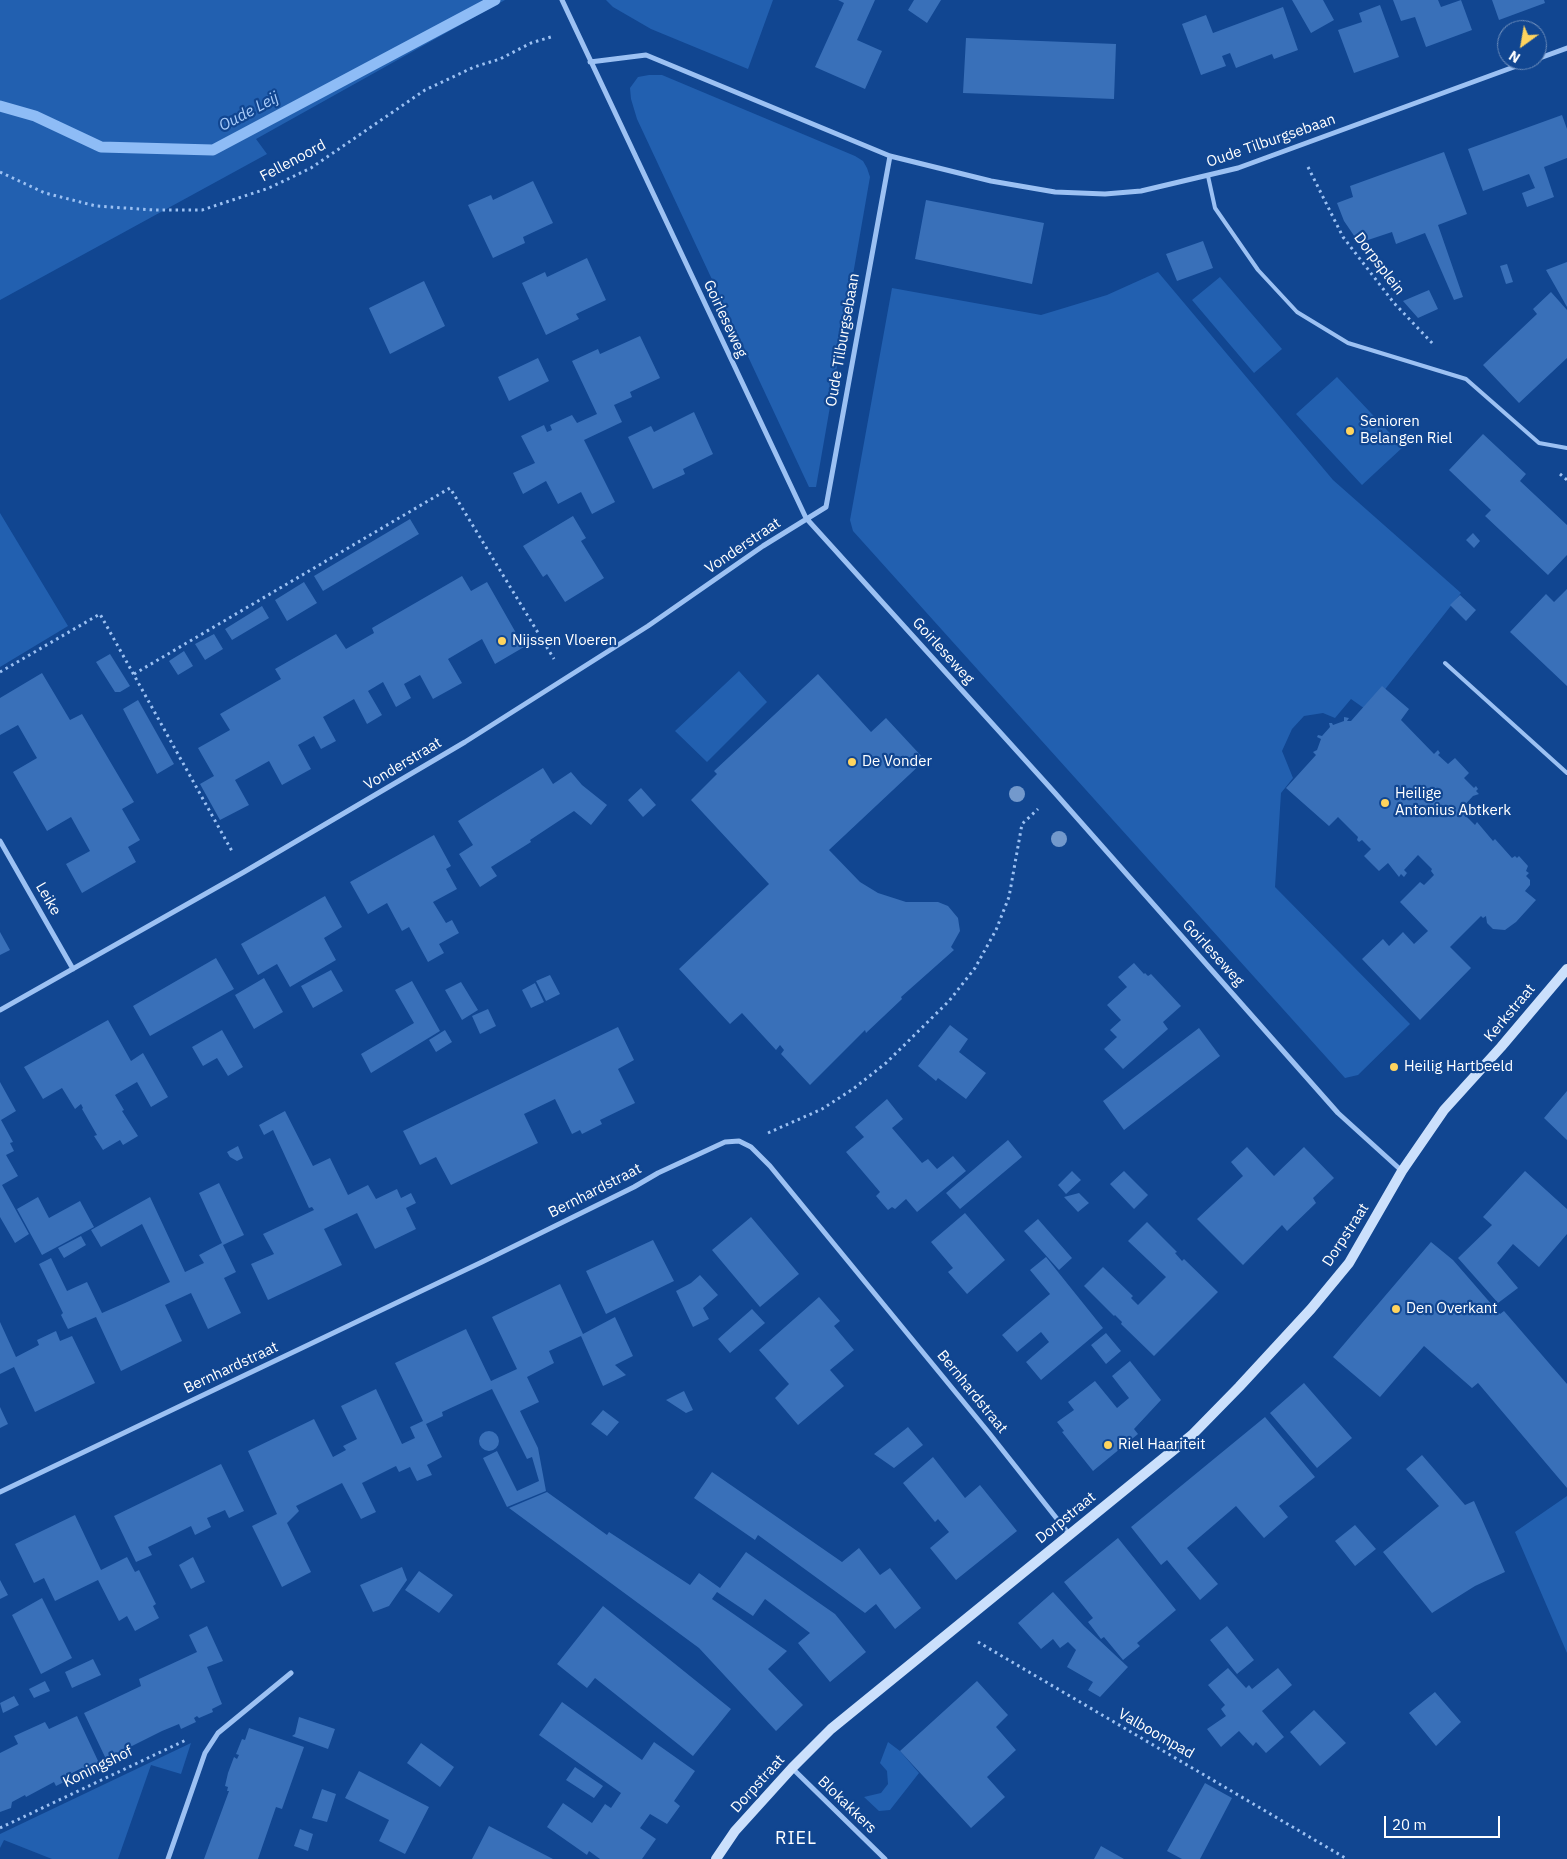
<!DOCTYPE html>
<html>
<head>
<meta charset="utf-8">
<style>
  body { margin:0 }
  #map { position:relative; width:1567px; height:1859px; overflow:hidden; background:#114691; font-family:"IBM Plex Sans",sans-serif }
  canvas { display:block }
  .north { position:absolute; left:1497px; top:20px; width:50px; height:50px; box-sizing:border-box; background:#114691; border:1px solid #7090bd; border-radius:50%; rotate:212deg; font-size:14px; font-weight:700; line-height:20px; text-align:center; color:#fff }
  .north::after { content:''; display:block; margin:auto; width:18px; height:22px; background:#ffd45e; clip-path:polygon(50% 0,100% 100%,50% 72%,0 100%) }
  .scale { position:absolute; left:1384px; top:1816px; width:116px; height:22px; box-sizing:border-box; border:2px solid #fff; border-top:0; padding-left:6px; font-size:15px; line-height:18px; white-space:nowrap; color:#fff; -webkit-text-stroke:4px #114691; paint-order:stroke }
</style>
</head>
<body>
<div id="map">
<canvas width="1567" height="1859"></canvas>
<div class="north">N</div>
<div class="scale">20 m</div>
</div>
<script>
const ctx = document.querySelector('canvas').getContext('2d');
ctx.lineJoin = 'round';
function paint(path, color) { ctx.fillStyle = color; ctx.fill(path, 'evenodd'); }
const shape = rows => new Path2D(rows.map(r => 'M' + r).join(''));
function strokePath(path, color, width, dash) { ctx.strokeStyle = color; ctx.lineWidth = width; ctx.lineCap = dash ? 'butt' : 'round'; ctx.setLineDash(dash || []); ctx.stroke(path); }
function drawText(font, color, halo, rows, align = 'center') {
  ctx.font = font + ' "IBM Plex Sans",sans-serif'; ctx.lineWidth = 4.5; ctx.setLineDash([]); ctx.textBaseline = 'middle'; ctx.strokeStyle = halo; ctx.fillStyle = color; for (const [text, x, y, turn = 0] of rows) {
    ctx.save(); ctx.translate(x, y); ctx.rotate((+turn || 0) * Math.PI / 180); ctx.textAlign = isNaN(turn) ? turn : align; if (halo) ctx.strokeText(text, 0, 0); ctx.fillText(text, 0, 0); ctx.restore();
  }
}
paint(shape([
  [0,0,505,0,256,139,267,154,0,300],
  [606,0,773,0,748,69,651,29,613,7],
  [649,75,662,75,855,156,863,161,867,168,870,177,816,487,809,487,637,119,631,99,630,88,638,77],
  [1158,272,1333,480,1461,593,1368,711,1351,699,1335,718,1323,713,1304,716,1292,729,1282,751,1293,778,1281,793,1275,887,1410,1024,1358,1075,1345,1078,853,531,850,520,892,288,1041,315,1107,295],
  [1220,277,1282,349,1254,373,1192,300],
  [1337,377,1403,447,1362,485,1296,414],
  [0,513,68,626,0,667],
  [739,671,767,702,707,762,675,731],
  [1567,1496,1567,1653,1515,1532],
  [888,1742,900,1751,919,1773,890,1810,879,1811,864,1797,881,1793,888,1784,887,1771,880,1763],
  [191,1743,181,1774,151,1765,118,1859,52,1859,4,1840,0,1848,0,1834]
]), '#2260b0');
strokePath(shape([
  [0,106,35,116,101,147,213,150,495,0]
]), '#8ebcf6', 11);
paint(shape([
  [838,0,875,0,857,40,882,51,865,89,815,67,844,3],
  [914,0,941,0,927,23,908,10],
  [1292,0,1323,0,1334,20,1311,33],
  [1393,0,1438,0,1441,7,1461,0,1472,30,1426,47,1415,17,1401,21],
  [1492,0,1544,0,1545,3,1499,20],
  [1380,5,1399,57,1354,73,1338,30,1362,22,1359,13],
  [1283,7,1298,50,1274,59,1272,54,1236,68,1230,53,1222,56,1226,66,1201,75,1182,24,1206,15,1213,33],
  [966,38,1116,44,1114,99,963,93],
  [1562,115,1567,129,1567,158,1544,167,1554,197,1527,207,1522,193,1535,188,1529,174,1483,191,1468,149],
  [1444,152,1467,214,1438,225,1463,297,1454,300,1425,233,1396,244,1392,232,1359,243,1344,221,1337,203,1353,197,1350,186],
  [533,181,553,223,523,237,525,243,493,258,468,205,491,195,493,200],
  [926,200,1044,223,1032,284,915,259],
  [1203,241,1213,268,1177,281,1166,254],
  [587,258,606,300,576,314,579,319,546,335,522,283,545,272,547,277],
  [1567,262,1567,307,1546,270],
  [1507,264,1513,282,1506,284,1500,266],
  [424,281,445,326,390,354,369,308],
  [1429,290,1438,309,1418,318,1403,301],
  [1551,292,1567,310,1567,358,1519,403,1483,365,1537,314,1533,309],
  [640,336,660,378,630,392,632,397,614,405,622,422,584,440,615,502,592,514,581,492,558,504,546,481,523,494,513,473,535,463,521,436,544,425,547,432,552,430,550,425,572,415,577,423,597,414,572,361,598,349,600,354],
  [538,358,549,381,509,401,498,377],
  [694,412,713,454,683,469,685,474,653,489,628,437,651,426,654,432],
  [1483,434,1526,474,1520,481,1567,525,1567,555,1548,575,1485,516,1491,510,1449,470],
  [573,516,586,538,581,541,604,578,565,602,547,574,543,577,523,546],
  [410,519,419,534,323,591,314,576],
  [1473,533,1480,541,1474,548,1466,540],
  [462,576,471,591,487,582,524,647,495,664,482,639,448,659,462,683,433,699,420,675,404,684,411,698,396,707,383,682,368,691,382,715,367,724,354,699,323,717,336,741,321,749,314,736,298,745,311,769,282,785,269,761,235,780,249,805,220,820,200,784,214,776,198,748,230,730,220,714,281,679,275,669,336,634,346,649,374,633,372,628],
  [304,582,317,603,287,621,275,600],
  [1567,589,1567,686,1510,632,1546,594,1554,602],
  [1460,595,1476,610,1466,621,1450,605],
  [262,606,269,618,232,640,225,629],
  [214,634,223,649,205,660,195,644],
  [184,651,193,666,178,675,169,661],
  [110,654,130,686,120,692,115,692,96,662],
  [42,673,70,720,82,714,134,802,122,809,140,840,128,847,136,862,82,893,66,864,90,851,71,817,47,831,13,772,37,758,18,725,0,735,0,698],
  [818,674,871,732,886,718,925,760,829,850,860,882,878,893,906,902,938,902,948,906,958,918,960,931,951,947,954,950,901,997,902,999,866,1033,865,1030,810,1085,781,1054,784,1050,780,1045,776,1050,742,1013,730,1024,679,969,769,884,691,800,717,774,714,771],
  [1382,686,1409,709,1401,720,1434,754,1438,750,1440,753,1438,755,1448,764,1455,758,1469,773,1464,778,1474,788,1476,786,1478,789,1476,791,1479,794,1473,796,1460,810,1475,825,1477,822,1493,841,1495,839,1512,858,1515,856,1517,858,1519,856,1528,866,1526,871,1529,873,1526,876,1530,880,1530,885,1525,891,1536,900,1516,922,1505,930,1493,929,1487,923,1486,916,1483,918,1481,916,1450,947,1471,968,1420,1020,1362,959,1383,939,1389,946,1403,932,1414,944,1428,931,1400,902,1420,882,1424,885,1434,875,1431,871,1432,869,1418,855,1404,870,1407,873,1404,877,1401,874,1399,877,1388,863,1379,871,1364,856,1371,849,1362,840,1359,842,1357,840,1358,837,1338,817,1329,826,1286,788,1316,755,1313,752,1317,750,1321,739,1317,737,1318,735,1322,736,1330,727,1329,723,1332,723,1333,725,1344,721,1344,717,1349,718,1347,721,1351,721],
  [138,700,174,764,157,774,123,709],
  [543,768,553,784,571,772,582,785,607,805,591,825,574,811,530,840,531,842,491,867,497,876,480,887,459,854,473,845,458,821],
  [641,788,656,805,643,817,628,800],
  [434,835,451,866,446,869,457,889,433,902,446,923,452,920,459,933,439,944,444,953,428,962,409,927,402,931,387,903,368,914,350,882],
  [325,896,342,927,324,938,336,960,290,987,277,964,258,975,241,944],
  [0,932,10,950,0,955],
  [216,958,234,989,150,1036,133,1006],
  [1134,963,1144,974,1145,973,1148,976,1151,974,1181,1006,1163,1022,1168,1029,1123,1069,1104,1049,1117,1037,1110,1030,1121,1020,1107,1005,1127,987,1118,977],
  [331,970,343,991,313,1008,301,986],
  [550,975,560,994,546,1001,536,981],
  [264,978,283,1012,254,1029,235,995],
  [412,981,440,1031,371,1073,361,1054,414,1023,395,990],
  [461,982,478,1010,462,1020,445,990],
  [535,983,544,1002,531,1008,522,990],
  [488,1009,496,1026,480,1034,472,1016],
  [108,1020,131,1061,143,1053,168,1097,151,1107,137,1082,115,1095,124,1110,122,1111,138,1136,123,1145,120,1140,103,1150,94,1136,97,1135,82,1109,83,1108,81,1104,75,1109,62,1088,43,1099,24,1067],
  [950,1025,968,1039,959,1052,986,1073,966,1099,938,1078,936,1081,918,1066],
  [618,1027,634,1060,618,1069,635,1103,600,1120,602,1124,582,1134,580,1130,572,1134,555,1099,524,1114,538,1143,451,1185,436,1157,420,1165,403,1131],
  [1199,1028,1220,1056,1124,1130,1103,1101],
  [222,1030,243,1067,228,1076,217,1058,203,1066,192,1047],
  [445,1030,452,1042,436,1052,429,1040],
  [0,1082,16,1111,1,1120,13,1142,10,1143,14,1151,6,1155,18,1176,2,1185,29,1234,15,1243,0,1217],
  [1567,1091,1567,1140,1544,1118],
  [887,1099,903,1119,892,1128,922,1163,928,1159,937,1169,953,1156,966,1171,917,1212,906,1199,895,1209,892,1207,888,1210,876,1196,880,1192,846,1152,864,1137,855,1127],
  [285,1111,313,1166,330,1158,348,1195,368,1185,376,1199,397,1189,401,1198,411,1193,416,1203,406,1208,416,1229,375,1249,357,1213,324,1229,342,1265,268,1300,251,1264,274,1254,263,1234,314,1210,312,1207,309,1208,273,1130,264,1135,259,1125],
  [1008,1140,1022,1157,960,1209,946,1193],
  [238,1146,243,1158,237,1161,230,1157,227,1152],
  [1247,1147,1274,1176,1304,1147,1334,1178,1313,1198,1316,1203,1287,1231,1282,1225,1243,1265,1197,1219,1243,1176,1231,1162],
  [1072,1171,1081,1180,1066,1194,1058,1185],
  [1124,1171,1148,1195,1134,1209,1110,1184],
  [1525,1171,1567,1209,1567,1234,1539,1267,1513,1244,1497,1263,1518,1288,1498,1303,1458,1258,1492,1225,1483,1217],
  [219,1183,244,1235,223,1245,236,1272,224,1278,241,1313,208,1329,191,1293,165,1305,182,1341,121,1371,96,1317,68,1329,61,1315,63,1313,39,1264,51,1258,67,1291,87,1282,102,1313,125,1303,170,1282,142,1224,101,1247,91,1230,150,1197,185,1272,204,1263,199,1255,222,1243,199,1193],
  [1079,1193,1089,1203,1078,1212,1064,1197],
  [38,1197,49,1218,80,1201,94,1227,42,1255,17,1209],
  [965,1213,1005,1260,967,1294,948,1272,953,1268,931,1242],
  [751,1217,799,1274,760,1307,712,1250],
  [1038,1219,1072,1258,1059,1270,1024,1231],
  [1147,1222,1177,1252,1175,1253,1182,1261,1184,1259,1218,1292,1154,1356,1121,1324,1122,1322,1115,1315,1114,1316,1084,1286,1103,1267,1133,1296,1131,1298,1138,1305,1166,1277,1128,1241],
  [81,1236,86,1245,64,1258,58,1248],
  [653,1240,674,1281,606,1314,586,1271],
  [1431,1242,1453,1260,1500,1314,1504,1311,1567,1384,1567,1488,1478,1383,1472,1388,1424,1346,1380,1397,1333,1357],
  [1046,1257,1103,1328,1041,1380,1026,1362,1049,1342,1041,1332,1017,1352,1002,1335,1050,1294,1030,1270],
  [700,1275,718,1295,703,1308,709,1319,693,1327,676,1291,691,1283],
  [560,1284,583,1334,615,1317,633,1356,615,1365,626,1375,603,1386,581,1336,549,1351,554,1363,527,1377,539,1402,520,1411,538,1448,546,1491,507,1507,483,1458,497,1451,517,1491,539,1481,532,1457,527,1459,492,1389,442,1412,443,1416,426,1424,442,1457,427,1465,432,1475,417,1481,410,1467,399,1472,396,1466,362,1483,376,1512,361,1519,342,1483,296,1506,299,1511,287,1523,311,1572,282,1587,252,1526,277,1514,248,1451,314,1419,333,1457,346,1450,343,1446,357,1439,341,1406,376,1389,402,1444,415,1438,410,1427,423,1421,395,1363,466,1329,491,1381,517,1369,492,1317],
  [819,1297,840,1321,834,1326,854,1350,830,1370,844,1386,798,1425,775,1398,789,1384,759,1350],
  [752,1309,765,1323,730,1353,718,1339],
  [0,1322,16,1357,39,1345,37,1340,56,1331,60,1341,72,1336,95,1383,35,1412,14,1367,0,1374],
  [1106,1333,1121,1351,1106,1364,1091,1345],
  [1130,1361,1161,1400,1134,1429,1138,1434,1093,1471,1062,1432,1064,1431,1057,1422,1074,1410,1068,1402,1095,1381,1117,1408,1129,1398,1112,1376],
  [1304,1383,1352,1438,1317,1468,1270,1413],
  [684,1391,693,1410,686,1413,666,1400],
  [0,1407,8,1424,0,1428],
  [603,1410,619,1422,607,1436,591,1424],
  [1265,1417,1315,1477,1279,1506,1288,1517,1264,1538,1236,1506,1187,1548,1218,1584,1200,1600,1167,1560,1161,1565,1131,1527],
  [908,1427,923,1445,894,1468,874,1454],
  '479 1441a10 10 0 1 1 20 0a10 10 0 1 1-20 0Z',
  [1422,1455,1465,1505,1474,1501,1505,1572,1475,1586,1432,1613,1383,1552,1439,1506,1406,1469],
  [933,1457,965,1498,980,1485,1017,1531,956,1580,930,1548,949,1532,938,1519,935,1522,903,1483],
  [221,1464,244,1511,229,1518,225,1510,207,1518,211,1527,195,1535,191,1526,167,1538,148,1547,152,1555,136,1562,114,1516],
  [712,1472,842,1562,859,1548,880,1575,890,1568,921,1608,895,1629,876,1604,865,1613,758,1535,755,1540,694,1498],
  [547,1492,607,1535,609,1532,690,1585,699,1573,720,1588,746,1552,835,1614,866,1652,830,1682,798,1643,810,1633,765,1599,753,1616,717,1592,712,1599,787,1651,768,1669,803,1705,776,1731,699,1648,509,1508],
  [75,1515,101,1570,127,1557,135,1572,139,1570,156,1604,153,1606,159,1618,135,1631,127,1616,119,1621,98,1580,55,1601,44,1578,34,1583,15,1544],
  [1355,1525,1376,1549,1355,1566,1335,1541],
  [1118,1538,1176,1610,1137,1643,1140,1646,1123,1660,1104,1637,1101,1639,1088,1622,1093,1618,1064,1582],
  [193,1557,205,1582,191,1589,179,1565],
  [402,1567,407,1580,389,1606,373,1612,360,1585],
  [419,1571,453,1595,439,1613,405,1590],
  [0,1580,8,1595,0,1599],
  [1053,1592,1084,1626,1128,1667,1100,1697,1088,1690,1093,1682,1067,1667,1076,1650,1068,1642,1060,1648,1053,1639,1041,1649,1018,1623],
  [42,1598,72,1658,41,1674,12,1615],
  [603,1606,731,1709,693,1756,595,1678,587,1688,557,1664],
  [207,1626,223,1661,207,1667,222,1704,212,1709,213,1712,199,1718,197,1716,194,1718,196,1722,181,1729,179,1724,162,1731,106,1759,84,1713,141,1686,139,1679,197,1652,189,1635],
  [1227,1626,1254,1660,1237,1674,1210,1640],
  [93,1659,101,1675,72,1688,65,1672],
  [1228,1668,1246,1688,1249,1685,1252,1689,1278,1668,1292,1685,1262,1711,1284,1737,1266,1753,1256,1742,1253,1746,1239,1731,1221,1747,1207,1729,1226,1716,1221,1709,1225,1705,1208,1685],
  [45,1681,50,1691,34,1698,29,1689],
  [977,1681,1008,1715,996,1727,1016,1750,987,1777,1005,1797,971,1828,900,1751],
  [1435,1692,1461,1722,1436,1746,1409,1713],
  [14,1696,19,1705,3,1713,0,1703],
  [562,1702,642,1760,654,1742,695,1771,674,1801,680,1806,667,1824,650,1814,640,1828,656,1839,642,1859,600,1859,589,1851,587,1855,547,1827,563,1803,592,1823,605,1804,611,1808,621,1793,539,1735],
  [1314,1710,1346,1743,1320,1766,1290,1732],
  [77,1716,99,1763,96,1764,97,1767,85,1773,82,1768,70,1774,71,1776,67,1778,68,1780,56,1786,54,1782,26,1797,25,1795,12,1802,11,1808,0,1812,0,1753,18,1744,14,1736,45,1722,49,1729],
  [299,1717,335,1729,328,1749,292,1736,295,1734],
  [249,1728,304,1747,282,1809,276,1807,258,1859,204,1859,229,1791,227,1791,228,1787,225,1786,228,1773,234,1757,237,1759,239,1755,236,1754,242,1739,245,1740],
  [421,1743,454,1767,440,1787,407,1763],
  [575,1767,603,1786,594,1798,566,1780],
  [359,1771,429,1807,405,1854,379,1841,389,1820,345,1798],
  [1205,1783,1232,1798,1200,1859,1182,1859,1167,1851],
  [322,1789,336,1794,327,1822,312,1818],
  [489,1826,553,1859,472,1859],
  [300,1829,313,1834,308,1851,294,1846],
  [1101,1846,1124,1859,1094,1859]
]), '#3970b9');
strokePath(shape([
  [1308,167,1343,237,1394,303,1433,344],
  [0,172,45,193,96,206,154,210,202,210,269,188,311,168,425,90,474,67,500,59,531,43,554,36],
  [1560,474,1567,480],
  [0,672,100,614,233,853],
  [134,674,450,488,554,659],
  [768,1133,822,1109,853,1089,886,1063,949,1001,975,968,996,930,1009,897,1022,824,1038,809],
  [978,1642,1347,1859],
  [0,1828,186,1740]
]), '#9cc1f3', 3, [2.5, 4]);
strokePath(shape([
  [1208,176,1215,208,1258,270,1297,312,1348,343,1466,379,1539,443,1567,448],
  [1445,663,1567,773]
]), '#9cc1f3', 4);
strokePath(shape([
  [562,0,806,518,1055,793,1338,1113,1402,1171],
  [1537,59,1567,48],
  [590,62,646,55,890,156,991,181,1055,192,1105,194,1141,191,1238,168,1533,60],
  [0,841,73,969],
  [0,1010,244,872,465,742,648,626,763,546,826,507,890,156],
  [0,1492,482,1262,634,1187,658,1173,725,1142,739,1141,751,1147,770,1166,989,1433,1069,1534],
  [792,1768,885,1859],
  [168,1859,205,1753,218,1733,291,1673]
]), '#9cc1f3', 5);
strokePath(shape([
  [716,1859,735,1831,792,1768,831,1729,1192,1435,1239,1387,1311,1309,1349,1263,1402,1171,1444,1110,1501,1047,1567,969]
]), '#cbe0fc', 10);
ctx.fillStyle = '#7399cc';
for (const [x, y] of [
  [1017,794],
  [1059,839]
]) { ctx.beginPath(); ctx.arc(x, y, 8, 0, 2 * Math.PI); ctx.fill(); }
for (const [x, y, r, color] of [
  [1350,431,5,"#ffd45e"],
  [502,641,5,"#ffd45e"],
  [852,762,5,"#ffd45e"],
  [1385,803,5,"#ffd45e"],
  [1394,1067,5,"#ffd45e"],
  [1396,1309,5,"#ffd45e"],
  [1108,1445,5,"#ffd45e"]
]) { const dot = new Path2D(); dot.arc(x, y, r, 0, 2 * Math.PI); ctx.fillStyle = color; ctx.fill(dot); strokePath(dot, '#114691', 2); }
drawText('15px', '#fff', '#114691', [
  ["Oude Tilburgsebaan",1271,141,-19],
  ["Fellenoord",293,161,-28],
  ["Dorpsplein",1379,264,53],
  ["Goirleseweg",725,319,65],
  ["Oude Tilburgsebaan",843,340,-80],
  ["Vonderstraat",743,546,-34],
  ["Goirleseweg",943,651,48],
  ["Vonderstraat",403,764,-31],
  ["Leike",48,899,60],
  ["Goirleseweg",1213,953,48],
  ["Kerkstraat",1510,1013,-50],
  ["Bernhardstraat",595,1191,-27],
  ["Dorpstraat",1346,1235,-57],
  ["Bernhardstraat",231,1368,-25],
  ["Bernhardstraat",972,1392,51],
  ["Dorpstraat",1066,1518,-39],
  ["Valboompad",1156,1734,30],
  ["Koningshof",98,1767,-26],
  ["Dorpstraat",758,1784,-48],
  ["Blokakkers",847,1805,44]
]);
drawText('15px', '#fff', '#114691', [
  ["Senioren",1360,422],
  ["Belangen Riel",1360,439],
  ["Nijssen Vloeren",512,641],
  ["De Vonder",862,762],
  ["Heilige",1395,794],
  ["Antonius Abtkerk",1395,811],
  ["Heilig Hartbeeld",1404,1067],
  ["Den Overkant",1406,1309],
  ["Riel Haariteit",1118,1445]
], 'left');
drawText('italic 16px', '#a8ccfa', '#114691', [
  ["Oude Leij",249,112,-28]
]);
ctx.letterSpacing = '1px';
drawText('18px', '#fff', '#114691', [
  ["RIEL",796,1839]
]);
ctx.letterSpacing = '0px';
</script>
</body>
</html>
